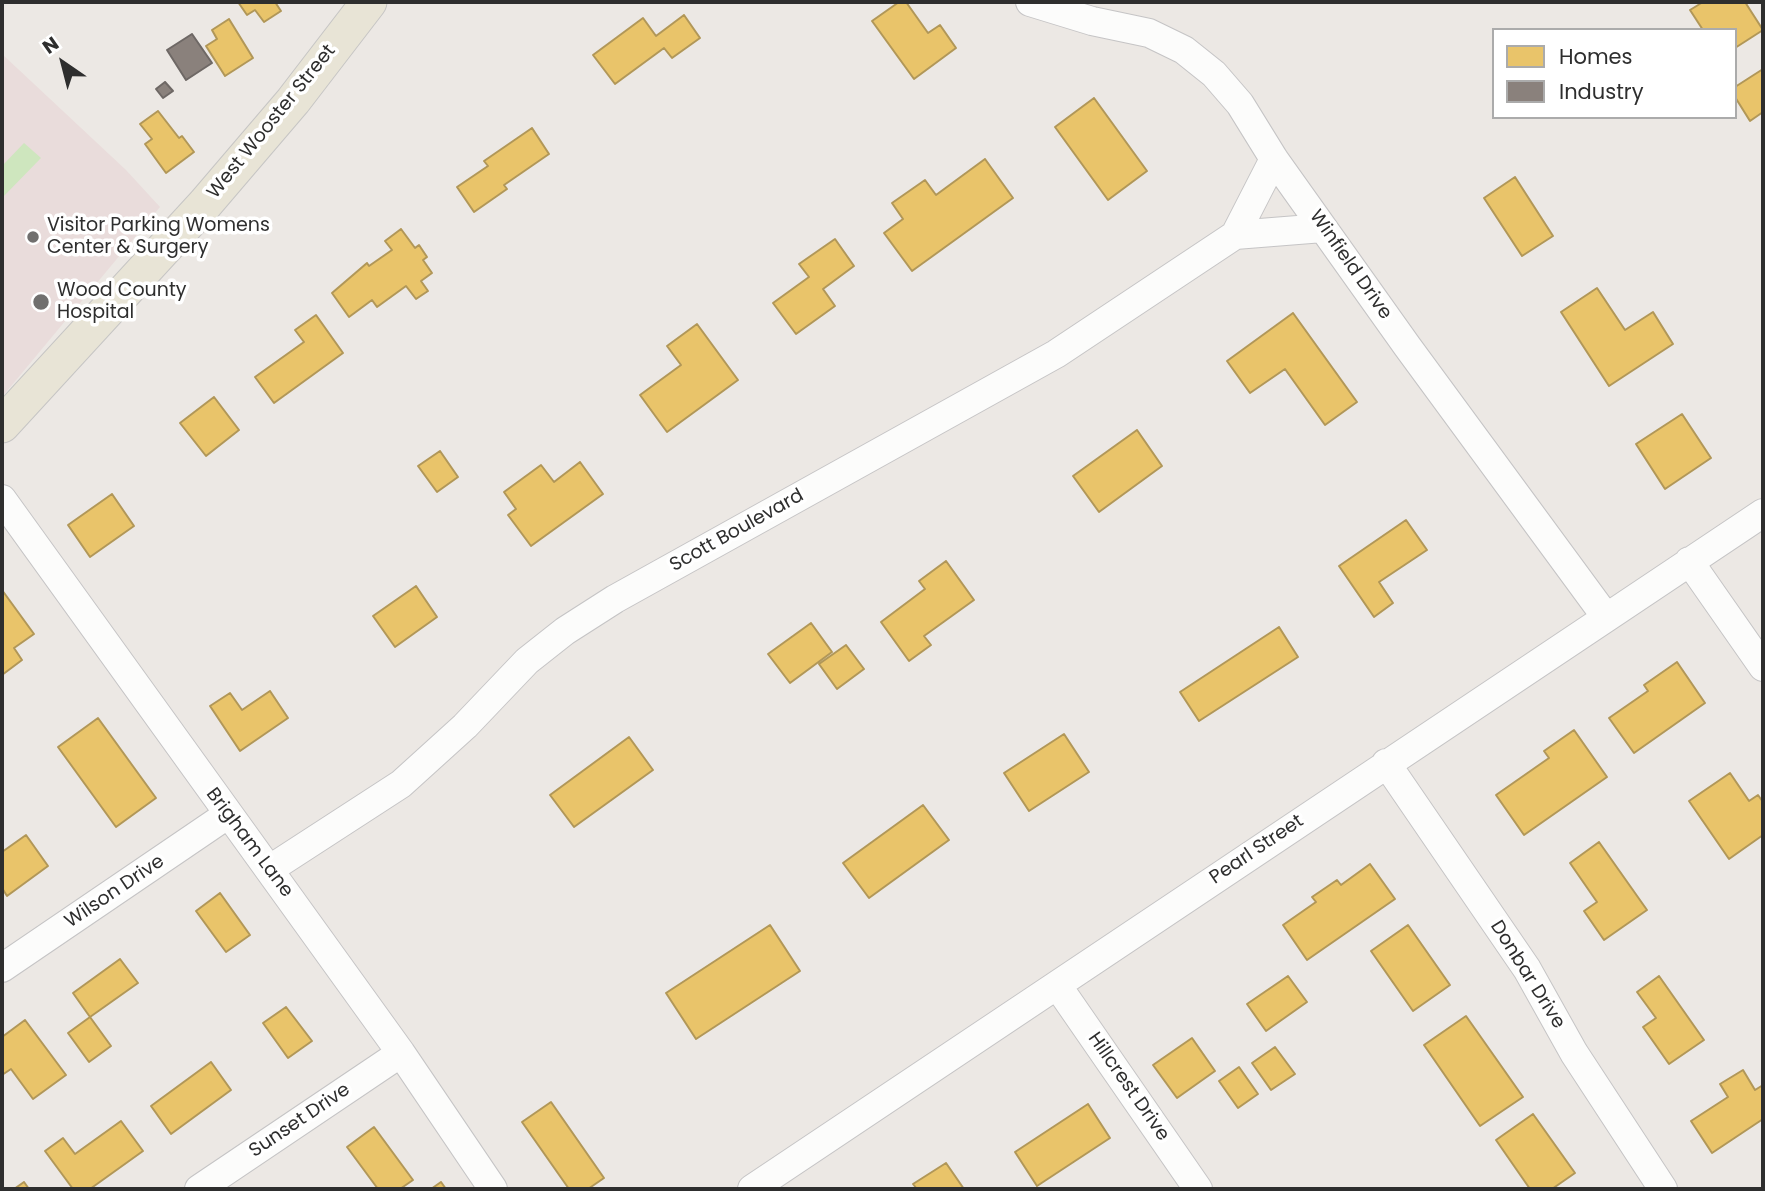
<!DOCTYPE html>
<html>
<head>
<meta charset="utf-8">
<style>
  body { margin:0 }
  #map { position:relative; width:1765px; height:1191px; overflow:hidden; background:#ece8e4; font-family:Poppins,sans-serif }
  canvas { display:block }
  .frame { position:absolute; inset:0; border:4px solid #2e2e2e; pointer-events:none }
  .legend { position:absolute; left:1492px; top:28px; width:245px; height:91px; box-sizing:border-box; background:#fff; border:2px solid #ababab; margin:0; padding:9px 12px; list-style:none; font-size:21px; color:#2e2e2e }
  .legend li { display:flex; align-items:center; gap:14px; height:35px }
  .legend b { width:35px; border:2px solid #ababab }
  .north { position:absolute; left:28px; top:28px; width:70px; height:70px; -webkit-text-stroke:5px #fff; paint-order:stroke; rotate:325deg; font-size:19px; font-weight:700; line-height:28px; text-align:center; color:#2e2e2e }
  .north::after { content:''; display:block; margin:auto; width:24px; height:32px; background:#2e2e2e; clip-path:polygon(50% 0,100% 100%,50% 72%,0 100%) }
</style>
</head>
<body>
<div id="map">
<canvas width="1765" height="1191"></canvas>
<div class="frame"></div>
<ul class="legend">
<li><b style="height:19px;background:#e9c46a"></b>Homes</li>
<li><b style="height:19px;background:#8a817c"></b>Industry</li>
</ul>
<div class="north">N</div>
</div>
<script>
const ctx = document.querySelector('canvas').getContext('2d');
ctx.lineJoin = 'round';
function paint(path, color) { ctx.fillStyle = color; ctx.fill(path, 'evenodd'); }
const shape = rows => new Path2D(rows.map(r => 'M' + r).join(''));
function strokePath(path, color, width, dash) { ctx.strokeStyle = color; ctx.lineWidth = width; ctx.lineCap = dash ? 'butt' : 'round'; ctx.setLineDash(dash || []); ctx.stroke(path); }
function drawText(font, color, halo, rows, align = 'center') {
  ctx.font = font + ' Poppins,sans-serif'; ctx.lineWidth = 7; ctx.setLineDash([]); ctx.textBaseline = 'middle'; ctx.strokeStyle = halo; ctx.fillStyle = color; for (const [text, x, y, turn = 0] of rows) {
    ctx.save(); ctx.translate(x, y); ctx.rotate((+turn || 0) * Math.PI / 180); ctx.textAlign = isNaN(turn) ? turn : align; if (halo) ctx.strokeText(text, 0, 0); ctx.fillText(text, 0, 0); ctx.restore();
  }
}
paint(shape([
  [2,54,126,170,160,207,2,397]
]), '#e9dcdb');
paint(shape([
  [24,143,41,158,2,198,2,166]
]), '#cee6be');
const homes = shape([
  [238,2,275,2,281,11,264,22,255,10,247,15,238,2],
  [899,2,906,2,928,33,940,25,956,48,914,79,872,21,899,2],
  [1703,2,1745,2,1763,30,1735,48,1735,30,1703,30,1690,10,1703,2],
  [684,15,700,38,672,58,664,48,615,84,593,55,643,18,656,36,684,15],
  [229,19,253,58,225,76,206,46,217,39,212,30,229,19],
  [1763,69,1763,112,1750,121,1735,97,1735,87,1763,69],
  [1094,98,1147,171,1108,200,1055,127,1094,98],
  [158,111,179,138,182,136,194,152,166,173,145,144,152,139,140,124,158,111],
  [532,128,549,154,504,185,507,189,474,212,457,187,488,166,484,161,532,128],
  [985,159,1013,198,912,271,884,233,903,219,892,203,925,180,936,195,985,159],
  [1515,177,1553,236,1522,256,1484,198,1515,177],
  [401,229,415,248,419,245,427,257,423,260,432,273,421,281,428,291,416,299,406,286,377,307,372,300,349,317,332,293,367,263,369,266,392,250,385,241,401,229],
  [835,239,854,266,823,289,835,306,796,334,773,303,809,277,799,264,835,239],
  [1597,288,1625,330,1653,312,1673,344,1609,386,1561,312,1597,288],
  [1293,313,1357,402,1325,425,1285,369,1250,393,1227,361,1293,313],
  [316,315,343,353,274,403,255,377,304,342,295,330,316,315],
  [697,324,738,380,667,432,640,395,681,365,667,346,697,324],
  [214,397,239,430,206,456,180,423,214,397],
  [1682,414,1711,458,1665,489,1636,444,1682,414],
  [1137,430,1162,466,1099,512,1073,476,1137,430],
  [440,451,458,477,437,492,418,466,440,451],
  [580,462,603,494,531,546,508,515,516,509,504,492,541,465,554,482,580,462],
  [112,494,134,526,90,557,68,525,112,494],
  [1406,520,1427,550,1379,582,1393,603,1374,617,1339,566,1406,520],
  [946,561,974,600,924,636,931,645,909,661,881,622,925,589,919,581,946,561],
  [416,586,437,617,395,647,373,616,416,586],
  [2,590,34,634,14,648,22,660,2,675,2,590],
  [811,623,832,652,790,683,768,654,811,623],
  [1279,627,1298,657,1199,721,1180,692,1279,627],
  [846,645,864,669,837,689,819,664,846,645],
  [1677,662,1705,703,1634,753,1609,718,1648,691,1644,685,1677,662],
  [270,691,288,718,240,751,210,706,230,693,242,710,270,691],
  [98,718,156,798,116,827,58,747,98,718],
  [1574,730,1607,777,1524,835,1496,795,1549,758,1544,751,1574,730],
  [1064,734,1089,772,1029,811,1004,773,1064,734],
  [629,737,653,770,574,827,550,795,629,737],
  [1730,773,1749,801,1758,795,1763,802,1763,835,1729,859,1689,801,1730,773],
  [923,805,949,840,869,898,843,863,923,805],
  [26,835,48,866,7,896,2,888,2,852,26,835],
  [1599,842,1647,910,1604,940,1584,911,1597,902,1570,863,1599,842],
  [1370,864,1395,899,1307,960,1283,925,1316,902,1312,897,1337,880,1341,885,1370,864],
  [220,893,250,935,226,952,196,911,220,893],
  [770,925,800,971,696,1039,666,993,770,925],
  [1408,925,1450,985,1413,1011,1371,951,1408,925],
  [120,959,138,983,90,1017,73,993,120,959],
  [1288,976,1307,1002,1266,1031,1247,1004,1288,976],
  [1659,976,1704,1040,1669,1064,1643,1027,1656,1018,1637,992,1659,976],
  [286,1007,312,1041,288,1058,263,1023,286,1007],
  [1466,1016,1523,1097,1480,1126,1424,1045,1466,1016],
  [90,1017,111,1046,89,1062,68,1033,90,1017],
  [25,1020,66,1075,33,1099,11,1069,2,1075,2,1037,25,1020],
  [1192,1038,1215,1071,1177,1098,1153,1065,1192,1038],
  [1275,1047,1295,1074,1271,1090,1252,1063,1275,1047],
  [211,1062,231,1090,171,1134,151,1106,211,1062],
  [1239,1067,1258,1094,1238,1108,1219,1081,1239,1067],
  [1743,1070,1755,1090,1763,1085,1763,1119,1712,1153,1691,1121,1728,1097,1720,1084,1743,1070],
  [551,1102,604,1178,588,1189,569,1189,522,1122,551,1102],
  [1088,1104,1110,1138,1037,1186,1015,1152,1088,1104],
  [1533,1114,1575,1173,1552,1189,1530,1189,1496,1140,1533,1114],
  [121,1121,143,1151,90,1189,73,1189,45,1151,63,1138,75,1154,121,1121],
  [374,1127,413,1180,400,1189,378,1189,347,1147,374,1127],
  [946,1163,964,1189,917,1189,913,1184,946,1163],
  [24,1182,29,1189,14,1189,24,1182],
  [441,1182,446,1189,431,1189,441,1182]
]);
paint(homes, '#e9c46a');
strokePath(homes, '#b19758', 2);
const industry = shape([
  [192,34,212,63,186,80,167,50,192,34],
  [165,82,173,91,163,98,156,89,165,82]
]);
paint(industry, '#8a817c');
strokePath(industry, '#6e6865', 2);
const minor = shape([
  [1030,2,1092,21,1149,33,1184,50,1214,74,1240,104,1274,159,1407,346,1606,617],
  [1274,159,1235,235,1323,228],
  [2,499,401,1053,493,1189],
  [1689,561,1763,667],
  [1386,763,1527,969,1574,1053,1663,1189],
  [270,869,401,784,465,726,527,661,565,631,615,599,1056,354,1235,235],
  [2,968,227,815],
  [1057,985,1198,1189],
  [199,1189,401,1053],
  [752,1189,1763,513]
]);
const major = shape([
  [2,425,205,204,293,101,369,2]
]);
strokePath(minor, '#c5c4c5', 30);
strokePath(major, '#c6c5c4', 37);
strokePath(minor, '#fcfcfb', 28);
strokePath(major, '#e8e4d6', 35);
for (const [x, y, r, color] of [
  [33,237,7,"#706f6e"],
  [41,302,9,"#706f6e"]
]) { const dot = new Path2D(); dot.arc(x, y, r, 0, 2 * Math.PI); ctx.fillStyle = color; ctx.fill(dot); strokePath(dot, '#fff', 2.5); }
drawText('19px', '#2e2e2e', '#fff', [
  ["West Wooster Street",272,122,-51],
  ["Winfield Drive",1350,265,55],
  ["Scott Boulevard",737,531,-29],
  ["Brigham Lane",249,843,53],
  ["Pearl Street",1257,850,-34],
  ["Wilson Drive",115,892,-34],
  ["Donbar Drive",1527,975,58],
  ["Hillcrest Drive",1128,1087,55],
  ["Sunset Drive",300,1121,-34]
]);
drawText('19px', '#2e2e2e', '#fff', [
  ["Visitor Parking Womens",47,226],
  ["Center & Surgery",47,248],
  ["Wood County",57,291],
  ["Hospital",57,313]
], 'left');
</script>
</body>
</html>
